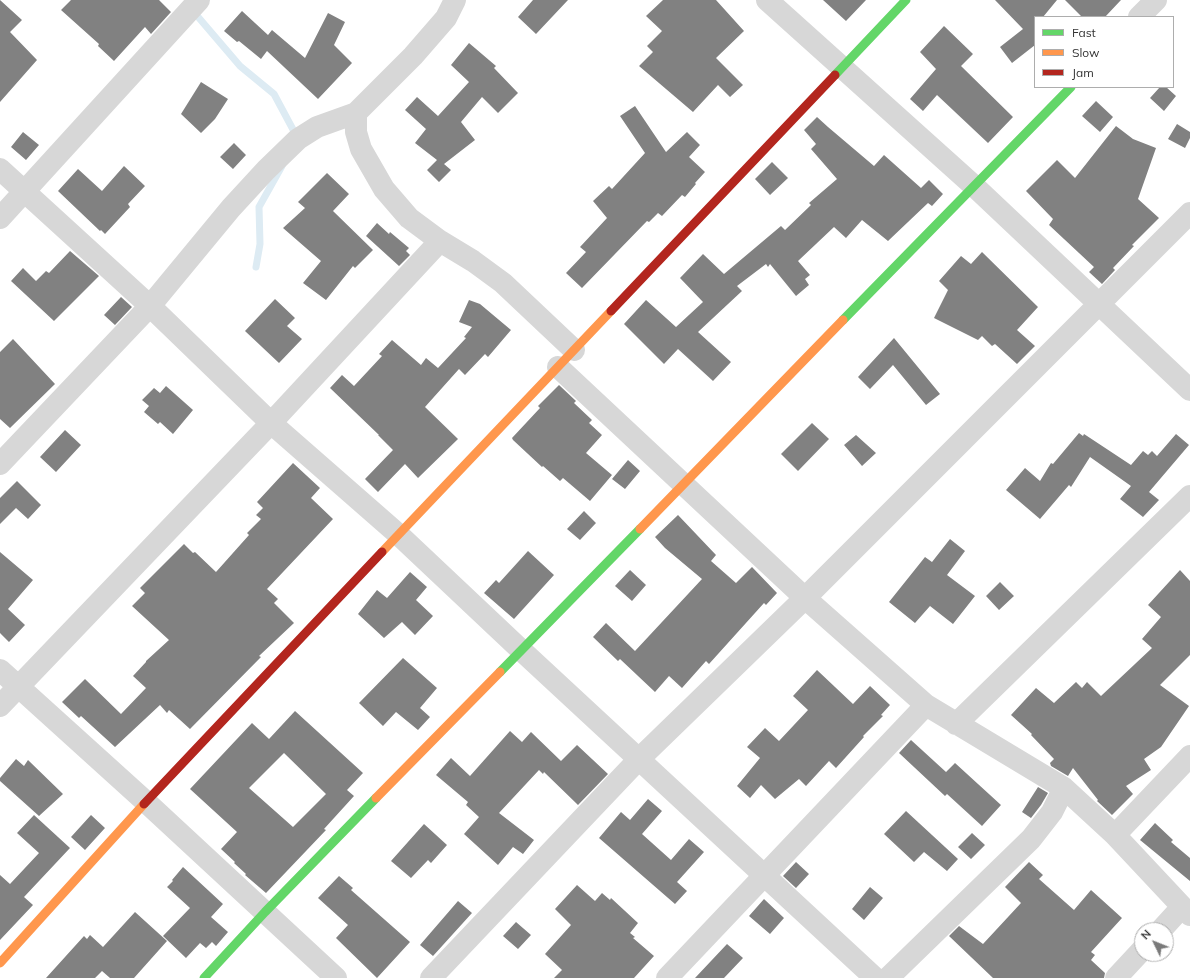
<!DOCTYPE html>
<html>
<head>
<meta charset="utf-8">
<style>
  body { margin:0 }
  #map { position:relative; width:1190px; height:978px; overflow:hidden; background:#fff; font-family:Mulish,sans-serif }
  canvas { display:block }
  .legend { position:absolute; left:1034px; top:16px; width:140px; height:72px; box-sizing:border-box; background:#fff; border:1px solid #adadad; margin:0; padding:5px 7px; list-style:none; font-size:12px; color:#333 }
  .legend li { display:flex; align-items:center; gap:8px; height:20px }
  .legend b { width:20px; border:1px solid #adadad }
  .north { position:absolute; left:1134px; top:922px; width:40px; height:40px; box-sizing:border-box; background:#fff; border:1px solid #adadad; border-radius:50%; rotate:313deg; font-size:11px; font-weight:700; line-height:16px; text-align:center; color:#333 }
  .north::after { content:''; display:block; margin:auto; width:14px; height:18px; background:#7a7a7a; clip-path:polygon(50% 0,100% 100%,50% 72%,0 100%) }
</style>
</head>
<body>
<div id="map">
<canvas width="1190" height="978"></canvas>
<ul class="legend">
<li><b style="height:5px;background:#63d668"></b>Fast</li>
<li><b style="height:5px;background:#ff974d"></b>Slow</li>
<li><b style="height:5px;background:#b3261e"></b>Jam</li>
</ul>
<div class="north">N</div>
</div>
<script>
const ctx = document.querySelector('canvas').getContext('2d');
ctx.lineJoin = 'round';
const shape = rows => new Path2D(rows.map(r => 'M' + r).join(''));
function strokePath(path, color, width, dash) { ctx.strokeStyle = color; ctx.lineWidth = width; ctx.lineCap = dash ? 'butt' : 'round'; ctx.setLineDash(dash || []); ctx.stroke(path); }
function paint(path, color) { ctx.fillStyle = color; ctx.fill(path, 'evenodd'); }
strokePath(shape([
  [193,11,240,66,274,94,297,137],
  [256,267,260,244,259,207,282,166]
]), '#ddebf3', 7);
paint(shape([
  [0,0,22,20,10,32,37,60,0,102],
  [71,0,159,0,171,12,151,34,145,27,114,61,98,46,99,44,61,10],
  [533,0,568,0,536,34,518,17],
  [663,0,716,0,744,31,716,58,743,85,730,97,718,85,693,112,639,66,653,52,647,46,662,31,646,16],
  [823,0,866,0,846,21],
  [995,0,1057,0,1043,17,1035,17,1035,45,1012,63,1000,47,1023,29],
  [1065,0,1121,0,1105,17,1082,17],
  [242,11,268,35,272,30,305,58,328,13,345,22,334,45,352,63,318,99,267,51,261,59,239,41,237,42,224,31],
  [944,26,973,54,961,66,1013,117,988,143,937,95,923,111,910,99,936,69,920,52],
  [469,43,496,66,494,68,518,93,498,113,482,97,461,122,475,140,444,164,451,170,439,182,427,170,437,160,415,143,426,129,405,110,417,97,438,116,469,82,451,65],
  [201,82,228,99,215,119,201,133,181,114],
  [1160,87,1166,87,1176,96,1164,111,1150,98],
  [1096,101,1113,117,1100,132,1082,116],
  [635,106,666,152,687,132,700,145,689,157,705,172,695,183,696,184,685,197,682,195,662,216,658,213,649,222,647,221,582,288,566,273,586,252,580,247,607,218,593,201,609,186,612,189,645,153,620,116],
  [817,117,828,127,874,166,884,155,921,188,929,180,943,194,932,206,928,203,888,241,862,220,846,238,834,227,798,261,810,275,805,279,809,285,796,296,770,264,768,267,766,264,737,286,742,291,698,332,731,362,713,381,678,349,664,364,624,324,646,300,676,327,703,302,680,278,703,254,724,274,781,226,785,230,811,205,809,203,837,179,811,149,816,144,804,130],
  [1177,124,1190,132,1190,138,1185,148,1168,139],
  [1116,126,1133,139,1156,148,1138,199,1159,218,1132,245,1134,246,1113,268,1115,270,1102,284,1089,272,1094,267,1049,225,1053,219,1026,191,1057,160,1075,178],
  [23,132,39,145,26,160,11,147],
  [234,143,246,155,233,169,220,157],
  [772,162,788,178,770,195,755,179],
  [124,166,145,186,128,204,130,207,105,234,101,230,100,231,58,191,78,169,102,191],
  [327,173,349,194,333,211,373,250,355,268,353,266,326,300,303,283,321,261,283,228,305,208,298,202],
  [377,223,389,234,390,232,409,248,406,251,410,255,399,266,366,236],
  [70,251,99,276,54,321,11,281,23,268,36,281,46,271,49,273],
  [982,252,1038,307,1017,330,1035,346,1017,364,995,344,992,346,982,336,978,340,934,318,948,290,939,281,961,256,971,264],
  [121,297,132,307,115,325,104,315],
  [275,299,295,318,287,326,302,339,279,363,245,331],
  [469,300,480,304,511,330,488,357,485,354,465,375,459,369,425,407,458,439,418,478,405,464,378,492,365,479,393,450,378,435,379,435,330,388,342,375,354,386,382,356,379,354,392,340,421,365,426,358,438,368,466,338,464,337,472,327,459,322],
  [894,338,940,394,926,405,893,365,870,389,858,377],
  [13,339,55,384,10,428,0,419,0,352],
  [559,385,576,401,574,403,592,420,589,423,602,435,586,453,612,475,590,501,563,478,560,481,543,466,542,467,513,440,512,438,540,408,538,406],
  [166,386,193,410,173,434,160,422,158,424,144,412,149,406,142,400,154,388,160,393],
  [812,423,829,439,798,471,781,454],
  [65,430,81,445,56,472,40,457],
  [1079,433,1083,436,1084,434,1131,465,1143,451,1148,455,1152,451,1157,456,1176,434,1189,445,1149,492,1159,500,1143,517,1120,499,1131,486,1090,457,1071,487,1069,485,1040,519,1006,490,1025,468,1040,481,1051,463,1053,464],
  [856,435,876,453,862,466,844,445],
  [628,460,640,471,625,489,612,479],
  [293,463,320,488,311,498,333,519,267,589,278,599,274,603,294,623,259,656,261,657,190,729,169,710,167,713,160,705,115,747,81,716,79,718,62,702,85,679,121,714,146,688,133,676,146,662,146,661,169,640,132,606,145,593,140,588,184,544,193,553,195,552,216,572,249,535,247,533,261,519,256,515,263,508,257,502],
  [17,481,41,505,28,519,16,508,0,524,0,498],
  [584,511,596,523,580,540,567,529],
  [678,515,716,555,711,561,736,583,752,567,777,593,766,605,764,603,709,664,706,661,682,688,669,676,655,692,620,659,618,661,593,637,606,623,635,651,702,579,665,548,655,537],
  [950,539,965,551,947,575,975,596,953,624,930,606,915,623,889,602,925,557,932,562],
  [528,551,554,575,514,619,484,593,496,580,499,583],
  [0,552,33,580,8,609,25,625,9,642,0,633],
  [630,570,646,585,632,601,615,586],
  [1180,570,1190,581,1190,655,1160,685,1189,706,1161,747,1144,759,1151,770,1126,786,1133,794,1112,815,1097,801,1098,800,1073,768,1068,776,1051,766,1050,763,1054,759,1031,735,1032,734,1011,715,1036,688,1054,703,1076,682,1082,688,1087,682,1101,696,1152,648,1142,639,1161,617,1148,605],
  [410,572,427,587,416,600,433,616,415,635,402,622,384,638,358,614,377,590,387,598],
  [1000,582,1014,596,999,610,986,596],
  [403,658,437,688,420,708,430,717,418,730,396,712,383,726,359,703],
  [817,670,853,704,870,686,890,705,881,715,883,716,863,736,864,737,836,768,829,761,806,786,799,779,775,799,761,785,750,798,737,786,760,758,747,747,765,728,779,741,808,710,793,696],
  [295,711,363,773,347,790,354,796,324,829,326,830,266,893,245,875,246,874,234,863,235,862,221,849,237,832,190,789,252,723,269,739],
  [284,753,326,794,293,827,249,788],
  [510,731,522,742,531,732,561,761,577,745,608,774,578,805,544,772,543,774,539,770,499,813,534,840,523,854,513,847,498,865,464,834,479,817,466,805,468,802,436,775,451,758,470,776],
  [911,740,946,772,955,763,1001,805,982,826,947,794,945,796,899,753],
  [16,759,24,766,28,760,63,794,39,816,0,781,0,778],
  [1038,787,1048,793,1041,805,1031,818,1022,812],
  [648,799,662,811,642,834,671,860,689,839,704,852,677,882,687,891,675,904,599,838,621,812,630,820],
  [906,811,958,859,947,871,924,852,914,862,884,834],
  [34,815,70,848,24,897,33,905,0,940,0,875,10,884,39,853,17,833],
  [91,815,105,828,85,850,71,837],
  [1155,823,1173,840,1171,842,1190,858,1190,881,1140,840],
  [424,824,447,845,431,863,428,860,411,878,391,861],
  [972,833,985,845,971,859,958,847],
  [796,862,809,874,796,888,783,876],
  [1029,862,1043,875,1039,879,1074,910,1091,890,1122,918,1091,952,1095,955,1091,960,1105,973,1104,978,993,978,949,936,959,926,983,944,1021,903,1005,887],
  [183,867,223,904,211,917,228,932,216,946,212,942,206,948,200,943,186,958,163,936,190,908,167,887,173,881,172,880],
  [339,876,353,888,351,890,410,942,377,978,336,938,348,925,318,898],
  [577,885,595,901,602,893,610,900,611,898,638,923,630,933,635,937,633,938,654,956,634,978,554,978,562,970,545,954,571,925,555,909],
  [870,887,883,898,864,920,852,909],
  [764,899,784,918,770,934,749,916],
  [458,901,472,913,433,956,420,945],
  [135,912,167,941,134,978,110,978,102,971,95,978,46,978,84,936,87,939,90,935,103,947],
  [516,922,531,935,518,949,503,936],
  [727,944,743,958,724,978,695,978]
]), '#818181');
strokePath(shape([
  [455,0,446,18,413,56,356,113,356,132,361,149,384,189,409,218,440,241,473,261,503,283,574,350],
  [767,0,974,186,1190,390],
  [1139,17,1156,0],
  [0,169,150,306,271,423,399,535,521,650,875,978],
  [0,218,199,0],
  [558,367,805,598,926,705,1064,788,1115,835,1190,915],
  [0,464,150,306,231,208,266,170,298,139,317,127,356,113],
  [0,670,146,802,336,978],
  [0,706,271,423,440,241],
  [956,724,1190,496],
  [1115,835,1190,756],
  [1161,930,1182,907],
  [431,978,639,759,805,598,1190,213],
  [667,978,926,705],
  [888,978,1031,839,1052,812,1064,788],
  [1116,978,1142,950]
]), '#d7d7d7', 22);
strokePath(shape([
  [835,75,906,0],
  [843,320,1071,87],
  [500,672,640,529],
  [204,978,265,912,376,798]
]), '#63d668', 9);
strokePath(shape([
  [640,529,843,320],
  [382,552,611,311],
  [376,798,500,672],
  [0,963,144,804]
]), '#ff974d', 9);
strokePath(shape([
  [611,311,835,75],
  [144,804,382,552]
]), '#b3261e', 9);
</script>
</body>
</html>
